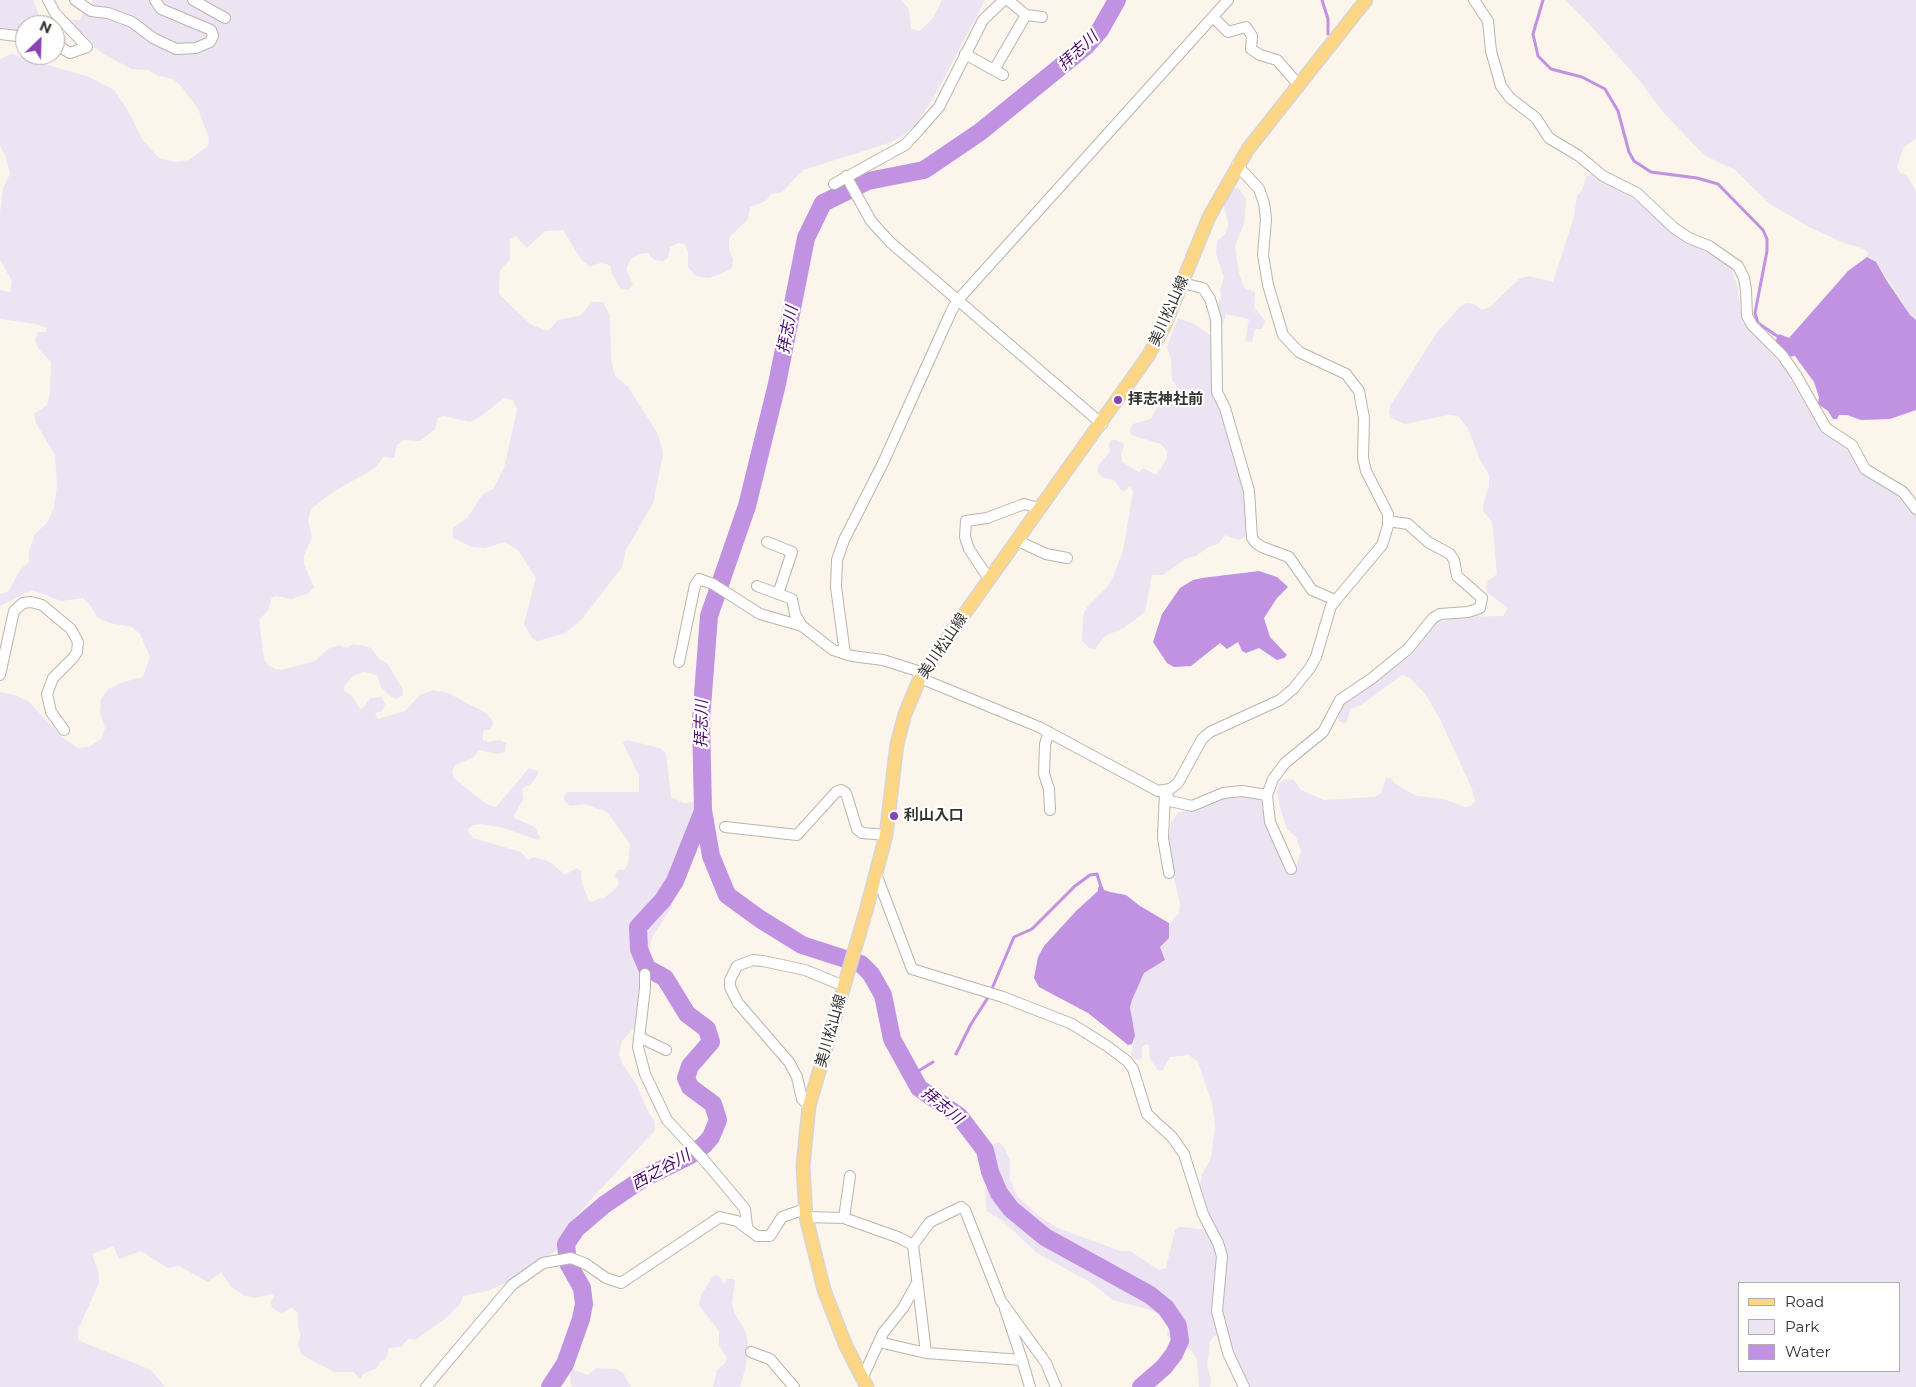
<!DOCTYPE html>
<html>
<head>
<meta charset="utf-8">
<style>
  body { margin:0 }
  #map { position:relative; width:1916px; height:1387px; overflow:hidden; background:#fbf5ec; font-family:Montserrat,sans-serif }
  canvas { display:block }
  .legend { position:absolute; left:1738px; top:1282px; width:162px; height:90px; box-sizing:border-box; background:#fff; border:1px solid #afaeac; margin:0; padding:6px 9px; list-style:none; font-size:15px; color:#363430 }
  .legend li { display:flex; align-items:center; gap:10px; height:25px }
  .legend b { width:25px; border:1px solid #afaeac }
  .north { position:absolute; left:15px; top:15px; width:50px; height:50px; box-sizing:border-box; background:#fff; border:1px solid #afaeac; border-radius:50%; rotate:24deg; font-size:14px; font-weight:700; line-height:20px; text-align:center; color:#363430 }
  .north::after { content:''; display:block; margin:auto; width:18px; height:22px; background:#8941b4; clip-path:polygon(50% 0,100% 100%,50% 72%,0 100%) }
</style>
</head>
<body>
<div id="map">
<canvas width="1916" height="1387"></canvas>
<ul class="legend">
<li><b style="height:6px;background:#fcd585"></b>Road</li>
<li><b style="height:14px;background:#ece3f3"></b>Park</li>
<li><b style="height:14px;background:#c191e2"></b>Water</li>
</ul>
<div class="north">N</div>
</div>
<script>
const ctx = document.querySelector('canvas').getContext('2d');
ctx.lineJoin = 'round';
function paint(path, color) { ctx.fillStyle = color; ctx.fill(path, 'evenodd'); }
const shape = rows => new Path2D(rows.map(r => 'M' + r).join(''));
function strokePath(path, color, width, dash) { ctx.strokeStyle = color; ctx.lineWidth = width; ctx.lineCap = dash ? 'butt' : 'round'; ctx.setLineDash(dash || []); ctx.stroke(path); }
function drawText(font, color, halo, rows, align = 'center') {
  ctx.font = font + ' Montserrat,"Noto Sans JP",sans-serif'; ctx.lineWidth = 4.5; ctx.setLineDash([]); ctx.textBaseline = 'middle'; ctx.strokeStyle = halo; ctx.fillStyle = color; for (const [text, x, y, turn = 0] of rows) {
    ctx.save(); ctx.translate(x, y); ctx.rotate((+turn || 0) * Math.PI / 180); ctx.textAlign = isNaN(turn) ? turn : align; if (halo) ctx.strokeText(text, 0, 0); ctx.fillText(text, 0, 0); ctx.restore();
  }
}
paint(shape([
  [0,0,33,0,41,20,48,25,25,25,25,32,0,30],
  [92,0,901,0,909,9,911,29,920,31,933,18,942,0,985,0,935,95,915,126,901,137,886,144,803,170,782,192,771,194,766,201,750,207,748,219,729,238,729,250,733,259,732,268,721,274,708,278,696,276,688,267,688,252,685,244,678,243,670,247,668,258,663,261,654,260,648,253,639,254,631,259,626,269,633,285,628,290,620,288,612,274,610,265,600,263,590,267,581,259,563,230,545,231,527,248,516,236,510,239,510,259,500,271,499,294,530,324,548,331,558,320,580,316,592,302,603,302,610,316,611,359,615,376,628,387,658,434,663,454,653,503,626,550,622,567,582,619,565,633,538,641,532,638,524,624,536,578,518,550,505,542,485,548,472,547,453,538,453,528,467,518,483,494,493,489,504,468,517,410,513,400,504,398,480,417,470,422,444,416,438,418,435,429,420,441,404,440,397,445,394,458,383,457,375,468,333,492,311,509,308,521,312,538,304,555,304,564,314,587,309,593,291,599,277,596,272,597,268,610,259,620,264,659,268,665,276,669,282,670,315,661,328,649,339,645,347,648,353,644,361,645,371,648,379,659,387,663,402,688,403,695,396,699,390,696,381,687,377,675,364,672,353,676,344,686,344,691,351,695,360,709,363,708,370,698,382,697,385,704,382,711,375,713,378,719,405,711,420,695,433,690,448,693,486,713,492,720,493,724,490,729,483,731,483,740,488,742,500,740,506,743,505,752,497,754,479,750,474,757,455,765,452,772,454,778,467,789,488,805,496,807,529,768,537,771,538,774,532,783,522,789,523,800,514,815,514,818,535,827,540,838,537,840,504,828,482,824,473,825,467,830,473,838,521,852,528,860,534,857,550,862,565,875,577,868,581,871,582,884,589,901,594,902,597,899,604,898,618,887,619,882,615,876,617,870,624,870,628,864,630,844,607,812,584,804,570,806,565,802,564,797,566,792,639,792,639,776,623,743,626,740,652,746,660,748,666,753,671,797,684,803,692,802,697,805,698,810,668,888,672,906,653,936,642,968,640,1002,634,1028,622,1041,619,1054,622,1063,636,1084,648,1111,654,1120,655,1130,576,1216,556,1251,508,1282,487,1291,463,1296,460,1304,446,1318,415,1340,408,1339,401,1347,389,1348,386,1359,381,1361,377,1368,363,1374,360,1379,354,1372,334,1372,302,1355,298,1344,301,1334,298,1328,298,1313,292,1308,281,1313,272,1308,271,1302,274,1296,272,1294,255,1298,245,1296,230,1286,221,1272,208,1282,179,1266,168,1268,141,1251,119,1259,113,1246,92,1254,98,1270,99,1283,78,1330,78,1338,80,1341,151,1370,165,1387,0,1387,0,692,15,695,28,701,63,738,78,748,89,747,101,739,105,728,100,712,101,699,108,689,124,682,143,677,150,657,140,634,132,627,110,623,97,617,91,606,83,598,61,601,32,590,0,606,0,594,8,592,21,569,29,562,29,551,35,534,47,523,54,508,57,486,55,455,36,423,34,414,47,405,50,393,51,362,38,348,35,340,38,332,46,332,47,328,36,324,0,319,0,290,10,292,12,281,0,260,0,213,3,188,10,174,6,157,0,146,0,59,11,54,89,77,114,90,129,112,142,139,159,158,175,162,189,160,208,146,209,138,198,109,181,86,173,79,159,76,148,70,132,69,103,54,70,26,71,20,80,20,83,12,92,4],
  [1565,0,1916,0,1916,138,1903,148,1897,167,1900,173,1907,175,1916,192,1916,320,1910,315,1883,272,1872,259,1867,257,1868,253,1864,249,1844,243,1809,227,1770,204,1735,170,1704,155,1662,111,1640,81,1591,26],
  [55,30,66,36,67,42,64,45,55,40],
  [1591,174,1602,183,1611,186,1640,203,1671,232,1731,266,1738,289,1742,322,1783,366,1822,432,1847,449,1864,473,1895,493,1916,516,1916,1387,1247,1387,1231,1351,1226,1334,1214,1336,1210,1342,1207,1366,1211,1379,1210,1387,1199,1387,1197,1359,1191,1350,1171,1339,1167,1335,1168,1327,1165,1321,1154,1311,1113,1300,1090,1282,1037,1253,1003,1221,987,1211,985,1192,996,1172,994,1144,999,1142,1004,1147,1010,1160,1010,1180,1018,1197,1039,1216,1058,1228,1120,1251,1130,1251,1159,1270,1166,1268,1175,1230,1180,1227,1203,1229,1211,1220,1200,1184,1202,1175,1211,1158,1215,1126,1212,1103,1198,1062,1189,1055,1170,1057,1163,1070,1158,1070,1150,1059,1149,1045,1146,1044,1142,1047,1142,1058,1137,1060,1131,1055,1135,1036,1130,1007,1132,1000,1144,973,1165,960,1160,947,1169,938,1169,923,1179,914,1180,905,1168,846,1171,822,1179,812,1195,810,1222,797,1254,796,1261,800,1265,822,1276,845,1284,870,1289,873,1296,867,1301,851,1296,837,1287,829,1280,807,1277,791,1279,784,1285,779,1294,780,1301,790,1324,800,1375,797,1381,793,1386,778,1391,778,1395,784,1417,796,1443,799,1465,807,1471,806,1475,801,1472,789,1440,719,1425,694,1410,678,1402,675,1361,705,1350,709,1347,722,1343,723,1339,721,1338,713,1343,705,1413,654,1436,623,1457,617,1503,616,1508,608,1488,593,1486,588,1488,581,1497,574,1492,522,1483,511,1484,501,1489,486,1489,475,1480,460,1468,428,1458,416,1448,415,1405,424,1393,419,1389,414,1390,406,1438,331,1460,307,1466,303,1474,304,1482,310,1491,306,1519,279,1529,276,1553,282,1574,217,1577,196,1582,190,1586,177],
  [1740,1283,1900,1283,1900,1371,1740,1371],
  [1238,187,1246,199,1244,224,1235,246,1239,273,1244,288,1255,292,1254,307,1265,321,1262,329,1255,329,1252,342,1245,341,1249,319,1226,314,1223,324,1220,324,1216,306,1221,298,1220,289,1224,277,1216,253,1217,241,1225,234,1228,227,1228,220,1223,205,1228,191],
  [1178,318,1194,324,1213,337,1222,408,1245,491,1248,535,1239,540,1225,535,1218,544,1210,546,1196,556,1185,559,1163,575,1152,575,1145,612,1124,628,1105,636,1095,649,1089,648,1082,641,1083,615,1087,607,1108,586,1113,577,1123,551,1133,492,1130,486,1125,491,1121,490,1114,480,1102,477,1098,473,1098,466,1110,451,1109,444,1111,440,1116,440,1124,444,1121,455,1122,462,1139,472,1143,468,1157,475,1167,458,1167,452,1161,444,1131,435,1130,430,1133,424,1151,419,1162,397,1177,390,1177,386,1172,380,1171,359,1167,347],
  [573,1267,580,1271,590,1298,587,1319,570,1368,588,1375,596,1368,616,1369,624,1374,631,1387,572,1387,570,1380,571,1373,561,1364,561,1353,572,1334,579,1307,579,1295,571,1272],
  [714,1275,719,1276,724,1285,727,1279,734,1279,735,1281,732,1302,734,1312,746,1333,748,1344,746,1366,740,1387,713,1387,717,1370,725,1363,727,1358,719,1345,719,1331,699,1305,701,1295]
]), '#ece3f3');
paint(shape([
  [1867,257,1876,262,1887,281,1910,315,1916,320,1916,410,1890,419,1861,420,1847,415,1839,415,1837,419,1833,419,1828,411,1818,404,1819,397,1814,382,1800,363,1795,356,1788,357,1775,342,1779,334,1789,338,1848,271],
  [1259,571,1277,577,1288,587,1277,598,1264,618,1270,637,1287,655,1284,658,1277,660,1259,648,1246,653,1242,651,1238,642,1227,649,1220,643,1191,666,1174,667,1167,663,1153,642,1162,614,1180,588,1193,580,1202,578],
  [1098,887,1103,887,1104,890,1110,892,1126,895,1140,906,1169,923,1169,938,1160,947,1165,960,1144,973,1132,1000,1130,1007,1135,1036,1132,1044,1128,1045,1088,1013,1039,987,1034,978,1038,957,1044,946,1077,910,1098,891]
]), '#c191e2');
strokePath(shape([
  [1322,0,1328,19,1328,34],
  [1543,0,1533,34,1538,56,1551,69,1582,77,1605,89,1618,111,1629,152,1634,161,1651,172,1697,178,1718,184,1763,230,1767,239,1767,251,1755,313,1758,323,1780,338],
  [991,991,1014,937,1032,929,1075,886,1090,875,1097,874,1101,887],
  [956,1054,971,1024,989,996],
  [912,1075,933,1062]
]), '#c191e2', 3);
strokePath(shape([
  [1117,0,1100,30,1086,46,980,132,924,170,868,181,823,203,806,238,777,384,747,506,709,616,701,720,703,810,711,856,727,895,760,919,802,945,861,964,871,974,883,995,892,1039,919,1088,959,1116,985,1150,990,1172,999,1193,1011,1209,1045,1237,1150,1295,1166,1308,1178,1326,1180,1341,1174,1354,1164,1367,1141,1387],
  [550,1387,565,1364,581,1319,584,1304,582,1288,568,1263,566,1244,576,1229,604,1205,642,1179,689,1156,704,1145,711,1137,718,1120,713,1104,690,1087,686,1078,690,1066,711,1042,707,1029,687,1014,665,978,647,968,639,949,638,927,663,900,675,881,703,811]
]), '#c191e2', 18);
const minor = shape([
  [48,0,55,13,87,47,70,53,55,44],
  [75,0,91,11,108,13,132,22,153,38,176,49,196,48,210,42,213,36,211,30,161,9,155,0],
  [193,0,225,18],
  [1008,0,1026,15,1042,17],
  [1474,0,1488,21,1491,51,1501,86,1510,98,1536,118,1549,138,1579,156,1603,176,1637,193,1674,228,1689,238,1709,246,1738,266,1744,278,1746,290,1747,316,1752,325,1782,355,1796,375,1826,428,1852,445,1865,469,1903,492,1916,509],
  [1213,17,1228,32,1246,27,1252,36,1251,49,1260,55,1277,60,1298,84],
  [0,34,25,37],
  [965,54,1003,75],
  [994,70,1026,15],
  [846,176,871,221,890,242,1102,424],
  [834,184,905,145,917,132,939,107,983,20,1004,0],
  [1182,283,1203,288,1210,299,1216,319,1217,392,1225,408,1249,491,1252,538,1256,543,1262,547,1289,557,1312,590,1335,600],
  [1016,540,1046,554,1067,558],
  [767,542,792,552,778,594],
  [989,579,969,549,965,537,966,521,987,518,1024,504,1039,508],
  [757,586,792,599,795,614,802,626],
  [845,654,836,587,837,560,844,540,883,463,951,312,957,301,1228,0],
  [679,662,695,585,699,579,713,584,760,614,802,626,833,650,852,656,883,660,924,673],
  [0,675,14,611,23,603,31,602,42,605,71,629,78,642,77,652,73,658,53,678,47,694,51,712,64,730],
  [920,678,1039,727,1158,791,1170,789,1178,783,1202,739,1210,732,1280,700,1293,689,1310,668,1316,657,1331,606,1382,545,1388,526,1388,514,1366,471,1363,458,1364,418,1359,391,1346,374,1299,352,1283,335,1268,285,1263,255,1266,219,1264,203,1259,189,1237,165],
  [1049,732,1045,744,1044,774,1049,789,1050,810],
  [1165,791,1170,801,1192,806,1223,793,1242,791,1267,795,1273,779,1285,763,1323,732,1340,700,1371,679,1408,649,1433,618,1440,614,1468,612,1480,608,1482,598,1457,576,1454,560,1450,554,1428,542,1408,524,1388,521],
  [1165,792,1163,838,1169,873],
  [1267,795,1270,822,1291,869],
  [725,827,797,835,836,792,841,790,846,793,857,829,862,833,886,835],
  [876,874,912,969,1003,997,1072,1024,1107,1046,1127,1061,1133,1069,1147,1114,1172,1137,1184,1154,1203,1214,1218,1243,1222,1256,1217,1311,1228,1353,1244,1387],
  [645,974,645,988,638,1047,645,1074,667,1120,704,1160,745,1209,747,1226],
  [639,1037,666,1050],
  [809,1106,802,1099,797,1077,789,1062,738,1003,730,987,730,980,737,966,753,960,763,961,805,970,844,986],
  [806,1217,844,1218,900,1238,913,1245,930,1222,961,1207,965,1210,1001,1301,1046,1363,1056,1387],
  [844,1218,850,1176],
  [913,1245,926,1353,1022,1360,1030,1387],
  [1005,1309,1022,1360],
  [879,1342,926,1353],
  [751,1352,770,1359,794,1387],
  [862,1379,883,1333,903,1308,917,1283],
  [426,1387,512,1285,543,1263,571,1258,586,1264,606,1278,621,1283,720,1217,737,1221,757,1236,770,1236,782,1217,805,1209]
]);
const major = shape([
  [867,1387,846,1346,824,1290,806,1217,803,1166,809,1106,866,911,886,835,897,744,905,714,920,678,941,647,1148,356,1164,327,1209,217,1248,149,1366,0]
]);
strokePath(minor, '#bab5ac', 12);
strokePath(major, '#d7d6d6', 15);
strokePath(minor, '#fff', 10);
strokePath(major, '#fcd585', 12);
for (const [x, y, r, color] of [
  [1118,400,5,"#8941b4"],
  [894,816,5,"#8941b4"]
]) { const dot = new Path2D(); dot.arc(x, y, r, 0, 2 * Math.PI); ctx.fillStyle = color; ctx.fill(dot); strokePath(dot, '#fff', 2); }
drawText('15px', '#363430', '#fff', [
  ["美川松山線",1169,311,-66],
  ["美川松山線",943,646,-56],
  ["美川松山線",831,1031,-74]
]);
drawText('bold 15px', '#363430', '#fff', [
  ["拝志神社前",1128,400],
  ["利山入口",904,816]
], 'left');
drawText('italic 16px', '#4c086c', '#fff', [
  ["拝志川",1078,51,-43],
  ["拝志川",788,330,-79],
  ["拝志川",702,724,-89],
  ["拝志川",942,1106,39],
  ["西之谷川",661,1170,-29]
]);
</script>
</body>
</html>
